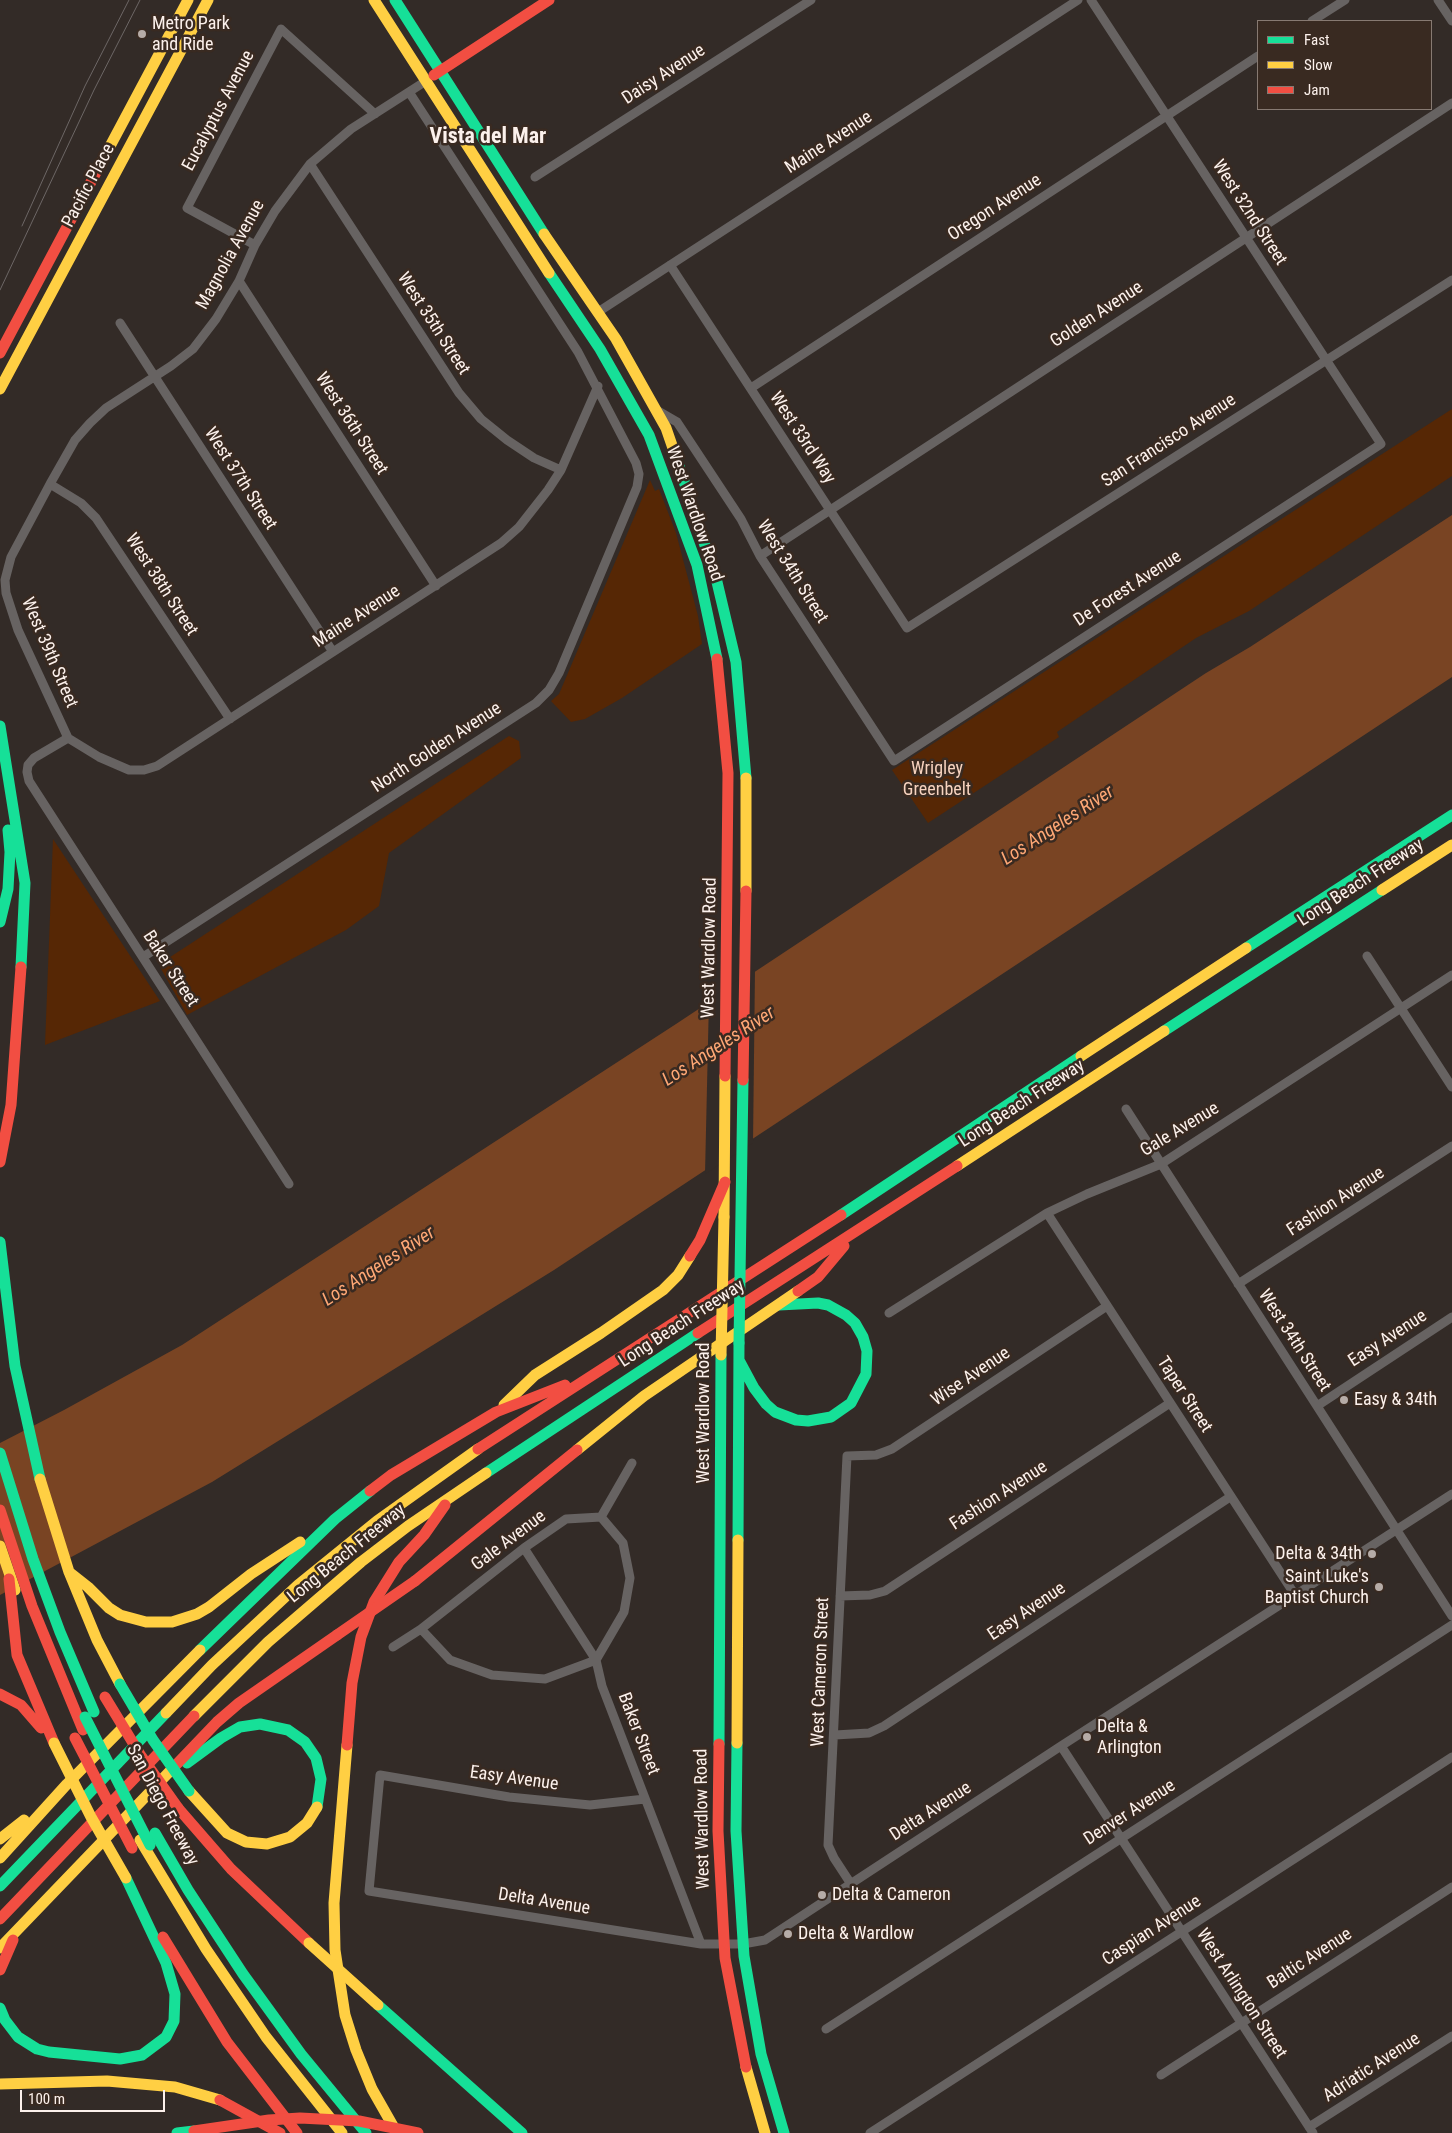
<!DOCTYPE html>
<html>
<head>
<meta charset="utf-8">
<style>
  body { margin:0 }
  #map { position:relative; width:1452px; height:2133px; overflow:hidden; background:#332b27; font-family:"Roboto Condensed",sans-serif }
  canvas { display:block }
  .legend { position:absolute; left:1257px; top:20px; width:175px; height:90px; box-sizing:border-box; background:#392a21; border:1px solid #877a72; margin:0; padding:6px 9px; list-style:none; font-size:15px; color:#fcf1ec }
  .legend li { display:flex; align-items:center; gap:10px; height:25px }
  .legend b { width:25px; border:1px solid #877a72 }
  .scale { position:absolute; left:20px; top:2090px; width:145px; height:22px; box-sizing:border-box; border:2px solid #fcf1ec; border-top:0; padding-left:6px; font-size:15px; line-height:18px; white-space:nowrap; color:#fcf1ec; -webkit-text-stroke:4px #392a21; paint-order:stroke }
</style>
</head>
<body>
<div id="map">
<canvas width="1452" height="2133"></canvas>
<ul class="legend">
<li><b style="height:6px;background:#16e098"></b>Fast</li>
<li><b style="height:6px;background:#ffcf43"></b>Slow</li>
<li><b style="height:6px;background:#f24e42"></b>Jam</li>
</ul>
<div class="scale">100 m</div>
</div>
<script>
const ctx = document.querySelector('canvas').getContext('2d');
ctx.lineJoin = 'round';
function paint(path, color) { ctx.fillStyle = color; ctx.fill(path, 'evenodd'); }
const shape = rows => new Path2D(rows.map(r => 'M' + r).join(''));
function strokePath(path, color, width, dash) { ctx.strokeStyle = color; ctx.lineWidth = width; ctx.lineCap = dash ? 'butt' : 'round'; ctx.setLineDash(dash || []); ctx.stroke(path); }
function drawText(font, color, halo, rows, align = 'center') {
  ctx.font = font + ' "Roboto Condensed",sans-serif'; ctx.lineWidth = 5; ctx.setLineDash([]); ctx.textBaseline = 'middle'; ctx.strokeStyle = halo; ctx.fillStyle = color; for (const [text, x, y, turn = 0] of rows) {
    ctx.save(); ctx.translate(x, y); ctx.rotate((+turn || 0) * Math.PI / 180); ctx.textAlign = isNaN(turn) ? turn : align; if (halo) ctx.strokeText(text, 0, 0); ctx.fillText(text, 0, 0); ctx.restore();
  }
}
paint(shape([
  [1452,409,1452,476,1249,611,1196,638,1057,732,1059,737,928,823,892,770],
  [650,480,655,491,659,489,676,533,698,616,702,644,622,698,585,719,571,722,551,701,559,694],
  [509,736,519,741,521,758,389,853,379,906,346,930,187,1015,160,967,164,961],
  [53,839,160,1001,45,1045]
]), '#562705');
paint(shape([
  [1452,515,1452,677,554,1270,212,1482,0,1595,0,1443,64,1410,182,1345,676,1024,1206,673,1250,647]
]), '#794423');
paint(shape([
  [755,969,753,1143,705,1174,709,999]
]), '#332b27');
strokePath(shape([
  [1438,0,1452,21],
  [1312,21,1345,0],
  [310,164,459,393,481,419,507,440,534,458,561,470],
  [535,177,811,0],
  [255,245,187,208,281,29,375,114],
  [670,265,907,628,1452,280],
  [239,281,436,586],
  [598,312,1078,0],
  [120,323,333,652],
  [751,388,1258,56],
  [658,411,677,422,741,519,760,556,894,761,1381,444,1091,0],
  [50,484,81,503,96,518,230,719],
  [760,556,1452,103],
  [68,738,18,630,6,593,5,580,11,557,50,484,75,440,90,423,106,408,171,366,193,349,216,319,239,281,255,245,275,211,310,164,351,129,426,81],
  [68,738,99,757,129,770,144,770,157,766,501,543,519,527,548,490,561,470,598,386],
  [68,738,34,758,28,765,27,772,29,781,289,1184],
  [1367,956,1452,1087],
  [143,957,536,703,549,690,559,673,637,487,639,474,636,463,578,352,409,92],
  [1126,1109,1452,1616],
  [1047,1213,1295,1595],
  [1238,1284,1452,1146],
  [889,1313,1047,1213,1087,1194,1161,1164,1452,975],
  [1317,1406,1452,1317],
  [601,1517,632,1463],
  [524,1548,596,1660,602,1686,701,1944],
  [840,1596,870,1595,885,1591,1170,1403],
  [421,1629,450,1660,492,1675,545,1679,596,1660,624,1612,630,1578,623,1543,601,1517],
  [393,1647,421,1629,524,1548,566,1519,601,1517],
  [835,1735,869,1733,884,1726,1230,1497],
  [1061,1746,1313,2133],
  [645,1799,590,1805,509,1797,380,1775,369,1891,701,1944,743,1944,765,1940,1061,1746,1452,1494],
  [851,1884,834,1858,828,1845,847,1456,876,1455,892,1449,1107,1306],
  [826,2029,1452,1625],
  [1161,2075,1452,1887],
  [1309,2127,1452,2036],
  [870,2133,1452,1757]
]), '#676362', 9);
strokePath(shape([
  [395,0,544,234],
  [549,273,600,349,649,435,697,565,717,659],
  [676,457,717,582,736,662,746,778],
  [0,726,25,883,21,967],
  [0,922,8,889,10,852,8,830],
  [1246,948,1452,815],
  [1164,1031,1382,890],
  [841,1215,1081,1056],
  [0,1242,15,1366,40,1479],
  [739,1360,754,1388,766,1404,775,1412,796,1420,808,1421,831,1417,851,1403,866,1374,867,1351,863,1337,855,1323,846,1315,828,1305,818,1303,779,1305],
  [0,1453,33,1559,60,1632,94,1712],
  [486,1473,698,1333],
  [738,1540,739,1343],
  [200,1650,335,1519,370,1491],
  [737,1743,736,1831,744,1956,761,2054,784,2133],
  [719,1744,721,1355],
  [187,1763,221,1738,240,1727,260,1724,288,1730,305,1742,316,1758,321,1779,317,1807],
  [155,1833,188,1890,243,1974,301,2054,366,2133],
  [0,1886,166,1713],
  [378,2005,522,2133],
  [0,2008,5,2020,18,2037,37,2049,49,2052,120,2059,142,2055,166,2037,174,2021,175,1994,166,1963,126,1878],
  [177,2133,194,2131]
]), '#16e098', 11);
strokePath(shape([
  [374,0,549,273],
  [100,165,188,0],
  [544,234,616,339,666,428,676,457],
  [0,389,208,0],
  [746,778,746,891],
  [1382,890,1452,845],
  [1081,1056,1246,948],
  [957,1166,1164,1031],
  [724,1217,725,1076],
  [504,1405,535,1375,601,1333,663,1290,678,1275,690,1256],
  [577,1450,644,1396,798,1291],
  [40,1479,69,1572,97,1640,120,1684],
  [0,1546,15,1590],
  [69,1572,88,1587,109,1608,120,1615,146,1622,172,1622,197,1614,209,1607,251,1574,300,1542],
  [166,1713,212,1665,298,1585,377,1521,478,1449],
  [194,1716,268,1642,361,1562,408,1526,486,1473],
  [737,1743,738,1540],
  [347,1745,334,1903,335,1950,345,2015,356,2050,372,2089,397,2133],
  [189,1791,227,1833,246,1842,267,1844,290,1837,307,1823,317,1807],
  [0,1839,24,1820],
  [140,1840,206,1949,266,2037,342,2133],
  [0,1858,67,1784,200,1650],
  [0,1948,174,1767],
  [746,2067,765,2133],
  [0,2084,107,2081,175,2087,220,2100]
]), '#ffcf43', 11);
strokePath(shape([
  [434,75,549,0],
  [0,353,100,165],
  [717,659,728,773,725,1076],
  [0,1162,11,1105,21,967],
  [690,1256,700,1240,725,1182],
  [798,1291,818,1277,844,1246],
  [698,1333,957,1166],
  [478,1449,841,1215],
  [370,1491,391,1475,496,1412,565,1385],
  [0,1510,32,1606,83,1730],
  [9,1579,17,1655,54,1743],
  [415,1581,577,1450],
  [0,1694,21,1705,41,1728],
  [719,1744,718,1831,725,1958,746,2067],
  [347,1745,352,1683,361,1637,374,1602,399,1562,424,1535,445,1505],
  [174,1767,217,1722,239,1703,337,1635],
  [178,1808,231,1869,309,1943],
  [0,1919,194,1716],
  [163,1937,227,2042,297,2133],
  [0,1970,13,1940],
  [220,2100,280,2133]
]), '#f24e42', 11);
strokePath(shape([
  [22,226,85,86,129,0],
  [0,290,94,90,140,0]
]), '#6d6766', 1);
strokePath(shape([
  [739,1343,743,1080],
  [120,1684,153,1740,189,1791],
  [85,1717,150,1845]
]), '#16e098', 11);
strokePath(shape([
  [721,1355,724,1217],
  [54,1743,91,1817,126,1878],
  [309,1943,378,2005]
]), '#ffcf43', 11);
strokePath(shape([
  [743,1080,746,891],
  [337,1635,415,1581],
  [105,1697,141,1756,178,1808],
  [75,1738,132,1848],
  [194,2131,269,2120,300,2118,359,2121,418,2133]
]), '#f24e42', 11);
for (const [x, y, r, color] of [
  [142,34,5,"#b6aca7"],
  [1344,1400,5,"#b6aca7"],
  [1372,1554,5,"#b6aca7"],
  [1379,1587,5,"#b6aca7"],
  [1087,1737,5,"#b6aca7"],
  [822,1895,5,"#b6aca7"],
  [788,1934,5,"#b6aca7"]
]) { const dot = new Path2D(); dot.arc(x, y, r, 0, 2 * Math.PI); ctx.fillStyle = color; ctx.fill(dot); strokePath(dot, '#392a21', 2); }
drawText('18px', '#fcf1ec', '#392a21', [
  ["Metro Park",152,24],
  ["and Ride",152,45],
  ["Easy & 34th",1354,1400],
  ["Delta & 34th",1362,1554,"right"],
  ["Saint Luke's",1369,1577,"right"],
  ["Baptist Church",1369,1598,"right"],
  ["Delta &",1097,1727],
  ["Arlington",1097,1748],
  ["Delta & Cameron",832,1895],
  ["Delta & Wardlow",798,1934]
], 'left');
drawText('18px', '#fcf1ec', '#392a21', [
  ["Daisy Avenue",664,75,-33],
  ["Eucalyptus Avenue",219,111,-62],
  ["Maine Avenue",829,143,-33],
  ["Pacific Place",89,186,-62],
  ["Oregon Avenue",995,208,-33],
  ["West 32nd Street",1249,213,57],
  ["Magnolia Avenue",231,255,-61],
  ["Golden Avenue",1097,315,-33],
  ["West 35th Street",433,324,57],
  ["West 36th Street",351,424,57],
  ["West 33rd Way",802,438,57],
  ["San Francisco Avenue",1169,441,-33],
  ["West 37th Street",240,479,57],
  ["West Wardlow Road",694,514,71],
  ["West 34th Street",792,572,58],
  ["West 38th Street",161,585,57],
  ["De Forest Avenue",1128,589,-33],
  ["Maine Avenue",357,617,-33],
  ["West 39th Street",49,653,67],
  ["North Golden Avenue",437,748,-33],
  ["Long Beach Freeway",1361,883,-33],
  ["West Wardlow Road",710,948,-89],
  ["Baker Street",170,969,57],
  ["Long Beach Freeway",1022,1104,-33],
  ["Gale Avenue",1180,1130,-31],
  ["Fashion Avenue",1336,1202,-33],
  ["Long Beach Freeway",682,1324,-33],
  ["Easy Avenue",1388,1339,-33],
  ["West 34th Street",1294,1341,57],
  ["Wise Avenue",971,1377,-34],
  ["Taper Street",1184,1395,57],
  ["West Wardlow Road",704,1413,-90],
  ["Fashion Avenue",999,1496,-33],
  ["Gale Avenue",509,1541,-37],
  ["Long Beach Freeway",347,1554,-39],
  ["Easy Avenue",1027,1612,-34],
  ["West Cameron Street",821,1672,-88],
  ["Baker Street",638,1734,69],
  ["Easy Avenue",514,1779,8],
  ["San Diego Freeway",162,1805,62],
  ["Delta Avenue",931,1812,-33],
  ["Denver Avenue",1130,1813,-33],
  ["West Wardlow Road",703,1819,-91],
  ["Delta Avenue",544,1902,9],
  ["Caspian Avenue",1152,1931,-33],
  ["Baltic Avenue",1310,1959,-33],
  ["West Arlington Street",1241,1994,57],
  ["Adriatic Avenue",1372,2068,-33]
]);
drawText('18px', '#f7d3bf', '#392a21', [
  ["Wrigley",937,769],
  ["Greenbelt",937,790]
]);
drawText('italic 19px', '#fea775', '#392a21', [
  ["Los Angeles River",1058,826,-33],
  ["Los Angeles River",719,1047,-33],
  ["Los Angeles River",379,1267,-33]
]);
drawText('bold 22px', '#fcf1ec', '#392a21', [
  ["Vista del Mar",488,137]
]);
</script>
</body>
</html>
